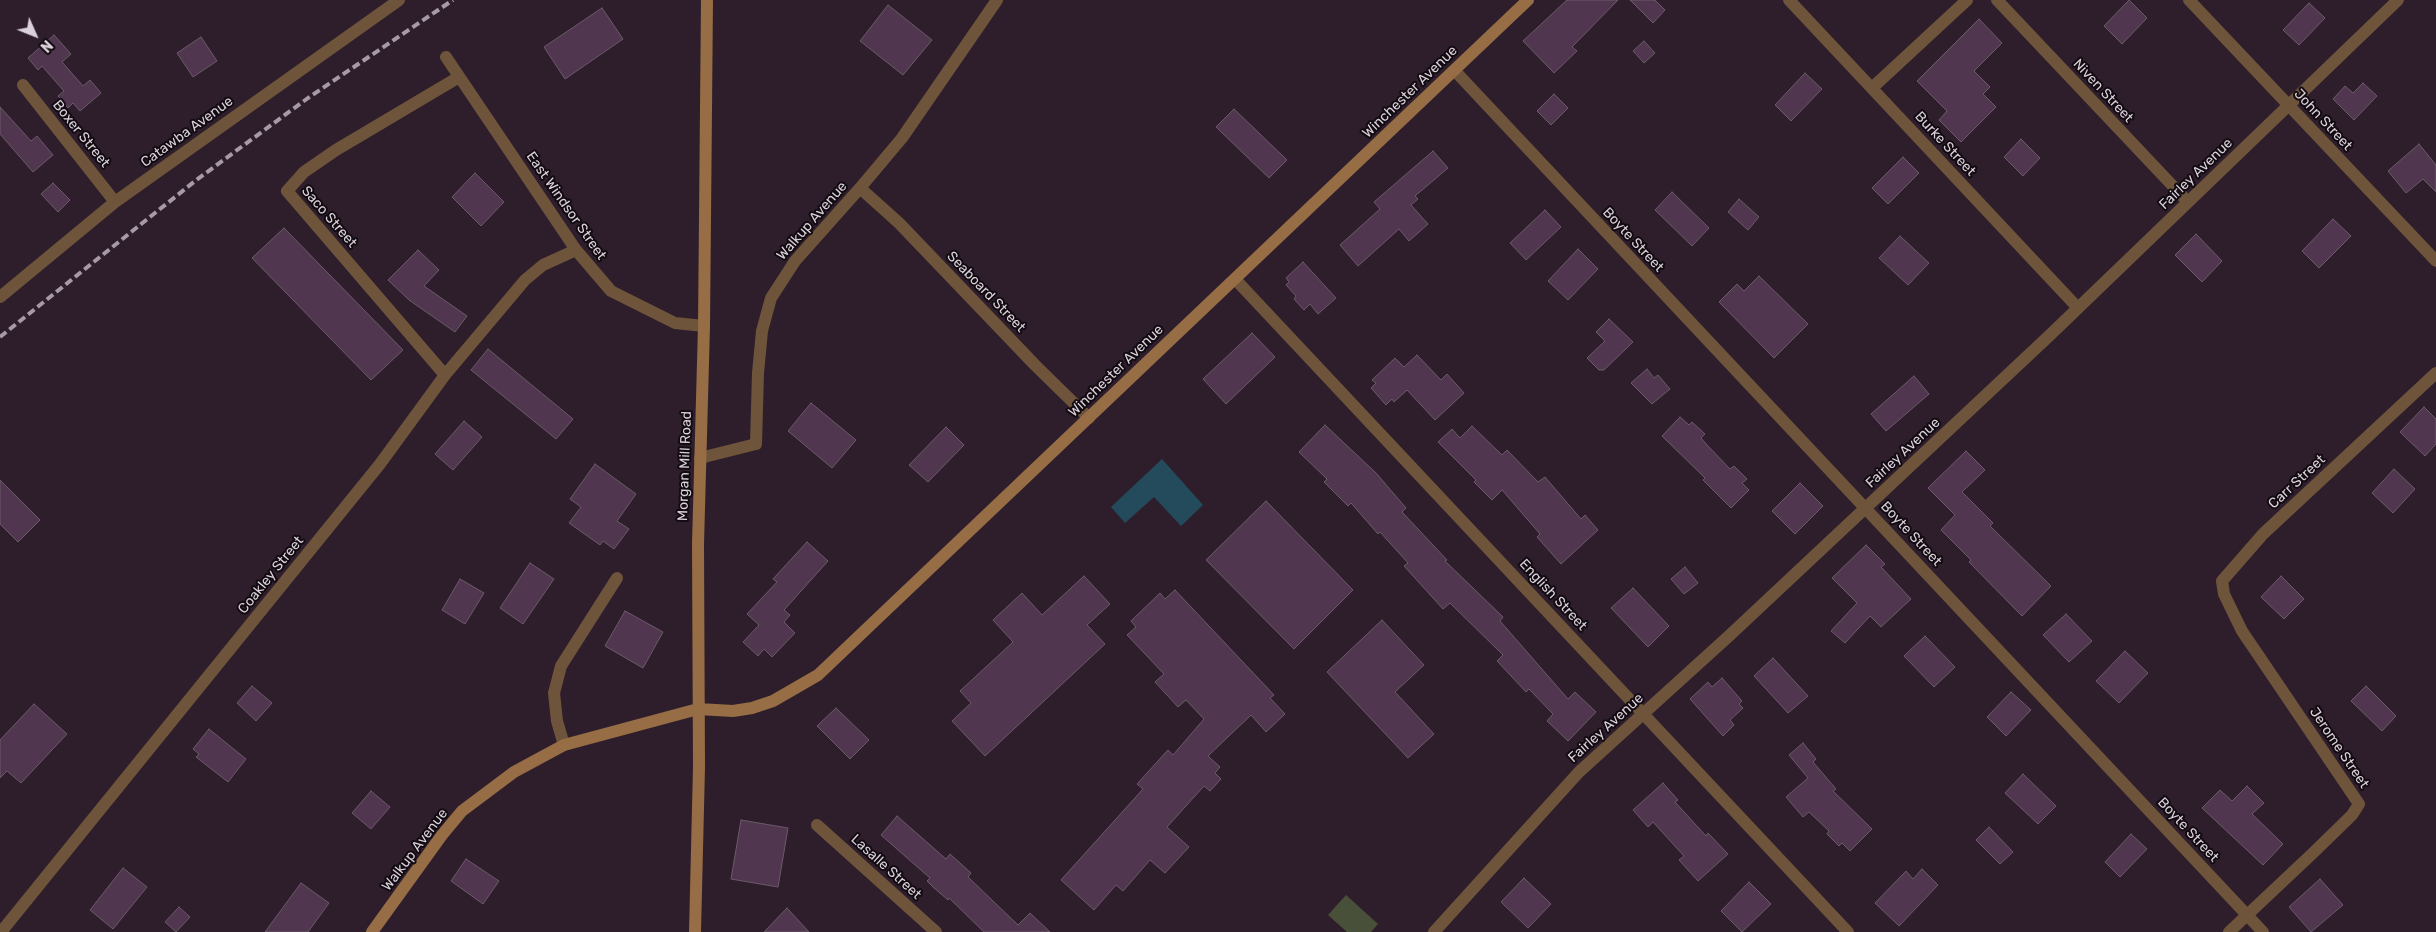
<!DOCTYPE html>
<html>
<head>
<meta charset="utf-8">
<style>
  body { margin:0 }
  #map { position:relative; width:2436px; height:932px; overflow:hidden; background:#2e1e2c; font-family:Rubik,sans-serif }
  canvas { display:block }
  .north { position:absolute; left:10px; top:10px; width:50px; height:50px; -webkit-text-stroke:4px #120b11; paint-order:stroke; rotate:134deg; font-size:14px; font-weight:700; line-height:20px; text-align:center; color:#dbd1da }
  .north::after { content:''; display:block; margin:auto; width:18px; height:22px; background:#dbd1da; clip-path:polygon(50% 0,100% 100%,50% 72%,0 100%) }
</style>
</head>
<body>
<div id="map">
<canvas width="2436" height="932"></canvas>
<div class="north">N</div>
</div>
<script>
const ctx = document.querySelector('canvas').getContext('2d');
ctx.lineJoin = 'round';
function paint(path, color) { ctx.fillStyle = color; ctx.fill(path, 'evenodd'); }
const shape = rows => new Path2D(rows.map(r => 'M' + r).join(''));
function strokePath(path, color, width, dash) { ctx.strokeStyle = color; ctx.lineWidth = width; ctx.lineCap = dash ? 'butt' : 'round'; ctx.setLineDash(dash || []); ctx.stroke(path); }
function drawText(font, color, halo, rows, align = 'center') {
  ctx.font = font + ' Rubik,sans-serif'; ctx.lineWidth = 4; ctx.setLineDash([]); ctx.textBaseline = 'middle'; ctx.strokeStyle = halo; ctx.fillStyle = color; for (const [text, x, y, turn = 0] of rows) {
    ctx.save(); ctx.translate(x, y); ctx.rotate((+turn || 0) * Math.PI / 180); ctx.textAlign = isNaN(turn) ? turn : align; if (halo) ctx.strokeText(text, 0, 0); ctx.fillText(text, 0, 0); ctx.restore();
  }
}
paint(shape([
  [1346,895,1378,924,1371,932,1347,932,1328,915]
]), '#495039');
paint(shape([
  [1162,459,1203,505,1181,526,1154,497,1125,523,1111,507]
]), '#244b5c');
const building = shape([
  [1567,0,1618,0,1572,47,1577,51,1554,73,1523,41,1567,0],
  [1630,0,1655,0,1665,10,1653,23,1630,0],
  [2129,0,2147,18,2122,44,2104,26,2129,0],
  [2309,3,2325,18,2299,45,2283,30,2309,3],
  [888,5,932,40,903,75,860,41,888,5],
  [602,8,623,39,565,79,544,47,602,8],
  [1979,19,2002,43,1974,71,1990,87,1983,94,1996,107,1961,142,1939,120,1947,111,1917,81,1979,19],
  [54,35,71,54,62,62,83,86,90,80,101,93,80,111,73,103,68,108,58,96,64,91,42,66,38,70,28,58,54,35],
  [201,37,217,61,193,77,177,53,201,37],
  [1644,41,1655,53,1644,63,1633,51,1644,41],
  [1805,73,1822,89,1791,121,1775,105,1805,73],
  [2363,83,2377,96,2354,120,2333,99,2345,86,2353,93,2363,83],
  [1554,94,1568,108,1551,125,1537,111,1554,94],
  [0,107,31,141,37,136,53,155,33,172,0,134,0,107],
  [1234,109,1287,160,1269,178,1216,127,1234,109],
  [2021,139,2040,158,2023,176,2004,157,2021,139],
  [2419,144,2436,165,2436,192,2423,179,2406,193,2388,171,2419,144],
  [1433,151,1448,168,1415,196,1418,199,1411,205,1428,224,1409,241,1399,229,1358,266,1340,245,1380,209,1374,202,1433,151],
  [1903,157,1919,173,1888,204,1872,188,1903,157],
  [475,173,504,202,481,226,452,197,475,173],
  [53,183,70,200,58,212,41,194,53,183],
  [1672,192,1709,228,1692,246,1655,210,1672,192],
  [1739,199,1759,217,1748,230,1728,212,1739,199],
  [1545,210,1561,227,1526,260,1510,243,1545,210],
  [2333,219,2351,236,2319,268,2302,251,2333,219],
  [284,228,403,350,371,380,252,258,284,228],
  [2196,234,2222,261,2202,282,2175,255,2196,234],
  [1900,236,1929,263,1908,285,1879,258,1900,236],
  [1578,249,1598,269,1568,300,1548,281,1578,249],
  [418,250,439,270,424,286,467,316,455,332,409,300,388,280,418,250],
  [1303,262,1336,298,1318,314,1310,304,1304,310,1294,299,1296,296,1286,285,1289,282,1286,278,1303,262],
  [1759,276,1808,324,1774,358,1719,302,1737,284,1744,291,1759,276],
  [1609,319,1633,342,1604,370,1599,370,1587,358,1605,341,1596,332,1609,319],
  [1252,333,1275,357,1226,404,1203,379,1252,333],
  [488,349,573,419,556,439,471,370,488,349],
  [1417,355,1441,380,1447,374,1464,393,1435,420,1407,390,1394,402,1392,399,1386,405,1371,388,1376,383,1372,380,1395,358,1404,367,1417,355],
  [1647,369,1654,378,1658,375,1670,389,1652,404,1631,383,1647,369],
  [1914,376,1929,394,1886,431,1871,414,1914,376],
  [811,403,856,440,832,468,788,431,811,403],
  [2424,407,2436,419,2436,444,2425,456,2400,432,2424,407],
  [1680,417,1689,425,1692,422,1705,434,1701,438,1708,446,1730,469,1734,466,1747,479,1742,483,1749,490,1731,508,1703,480,1705,478,1662,436,1680,417],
  [464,421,482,437,453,470,435,454,464,421],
  [1325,425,1376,473,1406,508,1402,512,1447,560,1445,561,1503,617,1500,621,1568,699,1575,692,1596,712,1568,741,1547,721,1553,714,1529,689,1526,692,1497,661,1503,655,1450,603,1443,609,1404,566,1408,563,1380,532,1378,534,1351,503,1348,506,1324,482,1327,479,1299,452,1325,425],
  [1472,426,1502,455,1507,450,1538,482,1545,477,1581,519,1585,515,1598,530,1561,564,1537,537,1540,534,1502,490,1492,500,1474,482,1476,480,1438,442,1452,429,1460,438,1472,426],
  [946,427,964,445,928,482,909,465,946,427],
  [1966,451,1985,470,1962,492,1993,523,1990,526,2051,586,2022,616,1969,562,1971,560,1941,530,1955,515,1928,488,1966,451],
  [595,464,636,494,617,521,629,529,614,549,603,541,600,545,569,523,581,507,570,499,595,464],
  [2394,469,2415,489,2393,513,2372,493,2394,469],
  [0,480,40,520,18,542,0,524,0,480],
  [1800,483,1823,506,1795,534,1772,511,1800,483],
  [1266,501,1353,590,1294,649,1206,560,1266,501],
  [807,542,828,561,784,610,790,615,784,622,795,633,772,657,764,649,758,656,743,642,759,625,747,614,777,582,773,579,807,542],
  [1866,545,1885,564,1881,567,1911,599,1881,627,1870,616,1845,643,1831,631,1857,603,1832,578,1866,545],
  [530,563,554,579,523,624,500,608,530,563],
  [1685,567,1698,583,1684,594,1671,579,1685,567],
  [1084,576,1110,604,1087,625,1105,644,985,756,952,721,971,703,960,691,1013,642,993,620,1022,593,1042,615,1084,576],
  [2281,576,2304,599,2284,619,2261,597,2281,576],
  [460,579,484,593,465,624,442,610,460,579],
  [1633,588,1669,626,1648,647,1611,608,1633,588],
  [1175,590,1274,695,1270,698,1285,714,1266,732,1251,715,1208,756,1220,767,1215,773,1221,779,1210,791,1204,786,1167,827,1189,847,1165,873,1150,860,1123,891,1116,885,1094,910,1061,880,1143,789,1137,784,1168,750,1173,755,1204,719,1186,700,1178,707,1155,682,1164,674,1127,635,1136,627,1131,621,1160,593,1165,599,1175,590],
  [625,611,663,632,643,668,605,646,625,611],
  [2066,614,2092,641,2069,662,2043,635,2066,614],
  [1382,620,1424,665,1395,692,1434,734,1408,758,1327,672,1382,620],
  [1925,636,1955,667,1934,687,1904,656,1925,636],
  [2125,651,2148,673,2119,703,2096,681,2125,651],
  [1773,658,1808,696,1788,713,1754,676,1773,658],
  [1722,678,1742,701,1739,704,1743,708,1730,720,1734,725,1723,736,1690,699,1708,682,1712,687,1722,678],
  [252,686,272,703,256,721,237,703,252,686],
  [2366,686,2396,716,2382,731,2351,701,2366,686],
  [2011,692,2031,710,2006,736,1987,717,2011,692],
  [34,704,67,734,21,783,7,771,0,778,0,740,34,704],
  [836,708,869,740,850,759,817,726,836,708],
  [209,729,246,759,228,782,196,757,199,754,193,749,209,729],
  [1803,743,1816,759,1813,762,1836,789,1833,791,1872,829,1850,851,1842,843,1839,846,1827,834,1829,831,1809,812,1803,817,1786,797,1808,778,1789,755,1803,743],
  [2023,774,2056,806,2038,824,2005,793,2023,774],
  [1663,783,1678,800,1675,802,1706,836,1708,833,1728,854,1698,881,1679,860,1684,856,1653,822,1648,827,1633,810,1663,783],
  [2247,786,2264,803,2252,814,2283,844,2263,865,2202,808,2220,790,2232,801,2247,786],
  [371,791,390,807,371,829,352,813,371,791],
  [897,816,946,859,950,854,971,873,968,877,1018,925,1030,913,1050,932,984,932,949,898,948,900,933,887,927,881,930,878,881,835,897,816],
  [741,820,788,828,778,887,731,879,741,820],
  [1989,827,2013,852,2000,864,1976,840,1989,827],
  [2131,834,2147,849,2120,877,2105,862,2131,834],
  [466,859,499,881,483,904,451,881,466,859],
  [123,868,147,887,113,929,90,910,123,868],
  [1922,869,1938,885,1899,926,1875,903,1906,871,1913,879,1922,869],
  [1524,878,1551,904,1528,928,1501,902,1524,878],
  [2320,879,2343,905,2311,932,2289,907,2320,879],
  [1749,882,1771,904,1742,932,1721,911,1749,882],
  [301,883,329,903,308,932,265,932,301,883],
  [179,907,190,917,176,932,165,922,179,907],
  [787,908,809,932,764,932,787,908]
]);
paint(building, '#50364e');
strokePath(building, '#6c5a6a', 1);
strokePath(shape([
  [1789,0,2078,308],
  [1997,0,2188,202],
  [2189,0,2436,261],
  [446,57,576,250,611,291,675,323,704,326],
  [1455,71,2263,932],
  [23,85,115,202],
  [1872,88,1967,0],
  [860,188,899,223,1035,365,1089,418],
  [1235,279,1848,932],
  [0,297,115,202,399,0],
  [445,375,287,191,304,172,336,150,459,77],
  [700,458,756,444,758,373,762,331,771,298,795,261,860,188,902,138,997,0],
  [564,745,557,721,554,693,561,666,617,578],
  [817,825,936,932],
  [1,932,380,464,445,375,525,280,543,265,576,250],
  [1434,932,1579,772,1730,635,2050,335,2398,0],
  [2229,932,2313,853,2352,815,2359,804,2242,631,2224,594,2222,581,2263,534,2436,373]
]), '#6d543a', 12);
strokePath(shape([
  [372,932,442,835,462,811,514,772,564,745,698,709,733,711,752,708,773,701,818,675,1528,0],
  [695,932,699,767,698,544,704,326,707,0]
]), '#966d44', 12);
strokePath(shape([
  [0,337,195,181,308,98,453,0]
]), '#a69aa5', 4, [8, 4]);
drawText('14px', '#dbd1da', '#120b11', [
  ["Niven Street",2103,91,47],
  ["Winchester Avenue",1410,92,-44],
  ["John Street",2323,120,47],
  ["Catawba Avenue",187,132,-36],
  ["Boxer Street",81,134,51],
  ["Burke Street",1945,144,47],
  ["Fairley Avenue",2196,174,-44],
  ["East Windsor Street",566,206,55],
  ["Saco Street",329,217,49],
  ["Walkup Avenue",812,221,-49],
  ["Boyte Street",1633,240,47],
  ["Seaboard Street",986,292,46],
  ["Winchester Avenue",1116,371,-44],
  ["Fairley Avenue",1903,453,-43],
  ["Morgan Mill Road",685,466,-88],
  ["Carr Street",2297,482,-43],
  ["Boyte Street",1911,534,47],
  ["Coakley Street",271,575,-51],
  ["English Street",1553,595,47],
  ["Fairley Avenue",1606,728,-42],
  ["Jerome Street",2339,748,56],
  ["Boyte Street",2188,830,47],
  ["Walkup Avenue",415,850,-53],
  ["Lasalle Street",886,867,42]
]);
</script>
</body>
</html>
